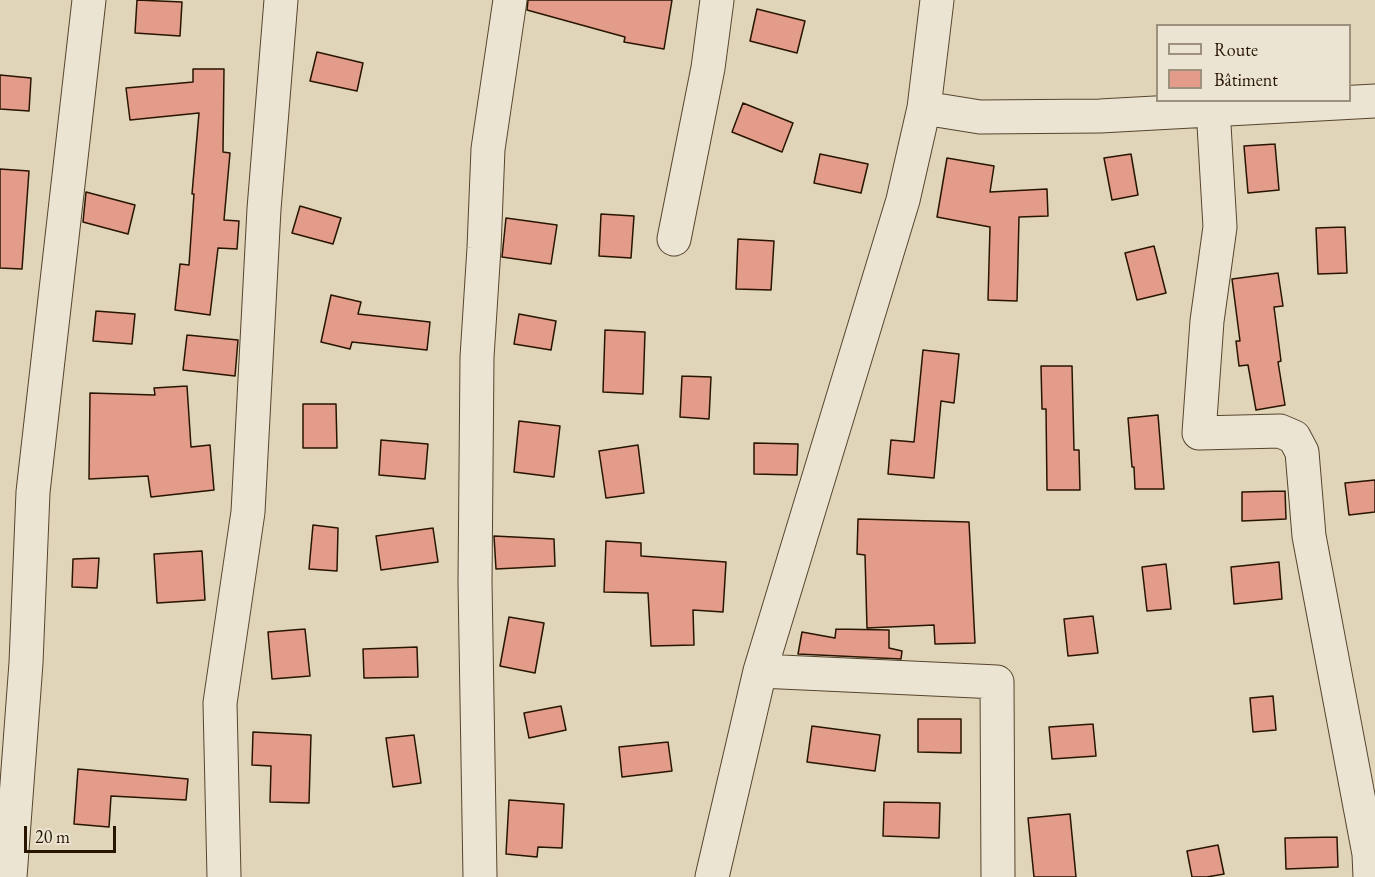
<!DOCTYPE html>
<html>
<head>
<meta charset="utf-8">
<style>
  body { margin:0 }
  #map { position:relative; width:1375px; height:877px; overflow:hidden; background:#e0d5b9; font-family:"EB Garamond",serif }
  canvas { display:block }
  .legend { position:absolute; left:1156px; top:24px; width:195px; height:78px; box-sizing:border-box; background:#ebe4d2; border:2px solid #9d917e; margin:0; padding:8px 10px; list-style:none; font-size:18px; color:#281500 }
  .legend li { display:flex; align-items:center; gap:12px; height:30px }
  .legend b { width:30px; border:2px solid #9d917e }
  .scale { position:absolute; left:24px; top:826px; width:92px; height:27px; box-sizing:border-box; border:3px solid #281500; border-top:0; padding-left:8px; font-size:18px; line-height:21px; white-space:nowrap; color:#281500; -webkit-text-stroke:4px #ebe4d2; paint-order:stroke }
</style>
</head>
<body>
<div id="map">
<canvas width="1375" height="877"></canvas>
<ul class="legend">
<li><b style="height:8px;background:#ebe4d2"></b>Route</li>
<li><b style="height:16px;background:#e29c89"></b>Bâtiment</li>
</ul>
<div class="scale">20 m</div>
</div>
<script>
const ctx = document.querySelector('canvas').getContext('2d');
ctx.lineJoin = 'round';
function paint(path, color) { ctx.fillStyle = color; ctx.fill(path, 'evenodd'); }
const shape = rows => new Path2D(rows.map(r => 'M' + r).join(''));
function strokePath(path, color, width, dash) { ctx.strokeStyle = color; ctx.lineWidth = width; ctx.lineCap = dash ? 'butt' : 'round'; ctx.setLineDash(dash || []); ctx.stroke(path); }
const building = shape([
  [137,0,182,2,180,36,135,33,137,0],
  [528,0,672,0,664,49,624,42,625,37,527,10,528,0],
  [757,9,805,21,797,53,750,41,757,9],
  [317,52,363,63,357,91,310,81,317,52],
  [193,69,224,69,223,152,230,153,224,220,239,221,237,249,218,248,210,315,175,310,180,264,189,265,194,194,192,194,199,113,130,120,126,88,193,82,193,69],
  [0,75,31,78,29,111,0,109,0,75],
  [743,103,793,123,782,152,732,132,743,103],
  [1275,144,1279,190,1248,193,1244,146,1275,144],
  [820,154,868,164,861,193,814,183,820,154],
  [1131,154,1138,195,1112,200,1104,158,1131,154],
  [947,158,994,166,990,192,1047,189,1048,216,1019,217,1017,301,988,300,990,227,937,217,947,158],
  [0,169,29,171,22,269,0,268,0,169],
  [86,192,135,205,128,234,83,222,86,192],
  [300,206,341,218,333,244,292,233,300,206],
  [601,214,634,216,631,258,599,256,601,214],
  [506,218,557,225,551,264,502,257,506,218],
  [1345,227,1347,273,1318,274,1316,228,1345,227],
  [738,239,774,241,771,290,736,289,738,239],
  [1154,246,1166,293,1137,300,1125,253,1154,246],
  [1278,273,1283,306,1274,307,1281,361,1278,362,1285,405,1256,410,1248,365,1239,366,1236,341,1240,341,1232,279,1278,273],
  [331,295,361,302,358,314,430,322,427,350,352,342,350,349,321,342,331,295],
  [96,311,135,314,132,344,93,341,96,311],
  [519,314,556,321,551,350,514,344,519,314],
  [605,330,645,332,643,394,603,392,605,330],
  [187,335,238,340,235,376,183,370,187,335],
  [923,350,959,354,954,403,941,401,934,478,888,474,891,440,914,442,923,350],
  [1041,366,1072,366,1074,450,1079,450,1080,490,1047,490,1046,409,1042,409,1041,366],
  [682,376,711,377,709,419,680,417,682,376],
  [187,386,191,447,210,445,214,490,151,497,148,476,89,479,90,393,155,395,154,388,187,386],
  [303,404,336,404,337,448,303,448,303,404],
  [1158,415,1164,489,1135,489,1134,467,1132,467,1128,418,1158,415],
  [519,421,560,426,554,477,514,472,519,421],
  [381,440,428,444,425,479,379,475,381,440],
  [754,443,798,444,797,475,754,474,754,443],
  [638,445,644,493,606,498,599,451,638,445],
  [1375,480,1375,512,1349,515,1345,483,1375,480],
  [1285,491,1286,519,1242,521,1242,492,1285,491],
  [858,519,969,522,975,643,935,644,934,625,867,628,865,555,857,554,858,519],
  [313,525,338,528,337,571,309,569,313,525],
  [433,528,438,562,381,570,376,536,433,528],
  [494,536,554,539,555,566,496,569,494,536],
  [606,541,641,543,641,556,726,562,723,612,693,610,694,645,651,646,648,593,604,592,606,541],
  [202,551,205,600,157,603,154,554,202,551],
  [99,558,97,588,72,587,73,559,99,558],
  [1279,562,1282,599,1234,604,1231,567,1279,562],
  [1166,564,1171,609,1147,611,1142,567,1166,564],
  [1093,616,1098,653,1068,656,1064,619,1093,616],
  [509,617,544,623,535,673,500,666,509,617],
  [305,629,310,676,272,679,268,632,305,629],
  [836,629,889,630,889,648,902,651,901,659,798,654,802,632,835,638,836,629],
  [417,647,418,677,364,678,363,649,417,647],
  [1273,696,1276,730,1253,732,1250,698,1273,696],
  [561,706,566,730,529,738,524,713,561,706],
  [918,719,961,719,961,753,918,752,918,719],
  [1093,724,1096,756,1052,759,1049,727,1093,724],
  [812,726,880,735,875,771,807,762,812,726],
  [253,732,311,735,309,803,270,802,271,766,252,765,253,732],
  [414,735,421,783,393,787,386,738,414,735],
  [668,742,672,771,622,777,619,747,668,742],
  [78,769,188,779,186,800,111,796,109,827,74,824,78,769],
  [509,800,564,804,562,848,538,847,537,857,506,854,509,800],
  [884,802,940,803,939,838,883,836,884,802],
  [1070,814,1076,877,1034,877,1028,818,1070,814],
  [1337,837,1338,867,1286,869,1285,838,1337,837],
  [1218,845,1224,874,1207,877,1192,877,1187,851,1218,845]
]);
paint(building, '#e29c89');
strokePath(building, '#281500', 1.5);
const minor = shape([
  [924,108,980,117,1100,116,1375,101],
  [1213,108,1220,227,1207,321,1199,433,1280,431,1294,437,1302,452,1309,536,1369,854,1370,877],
  [674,239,708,68,717,0],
  [760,671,997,682,998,877],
  [10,877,26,663,33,492,89,0],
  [224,877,220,703,248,512,264,209,281,0],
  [480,877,475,582,477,357,484,248,488,149,510,0],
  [712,877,760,671,903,200,924,108,937,0]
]);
strokePath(minor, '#56452e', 35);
strokePath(minor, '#ebe4d2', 33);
</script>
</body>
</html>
